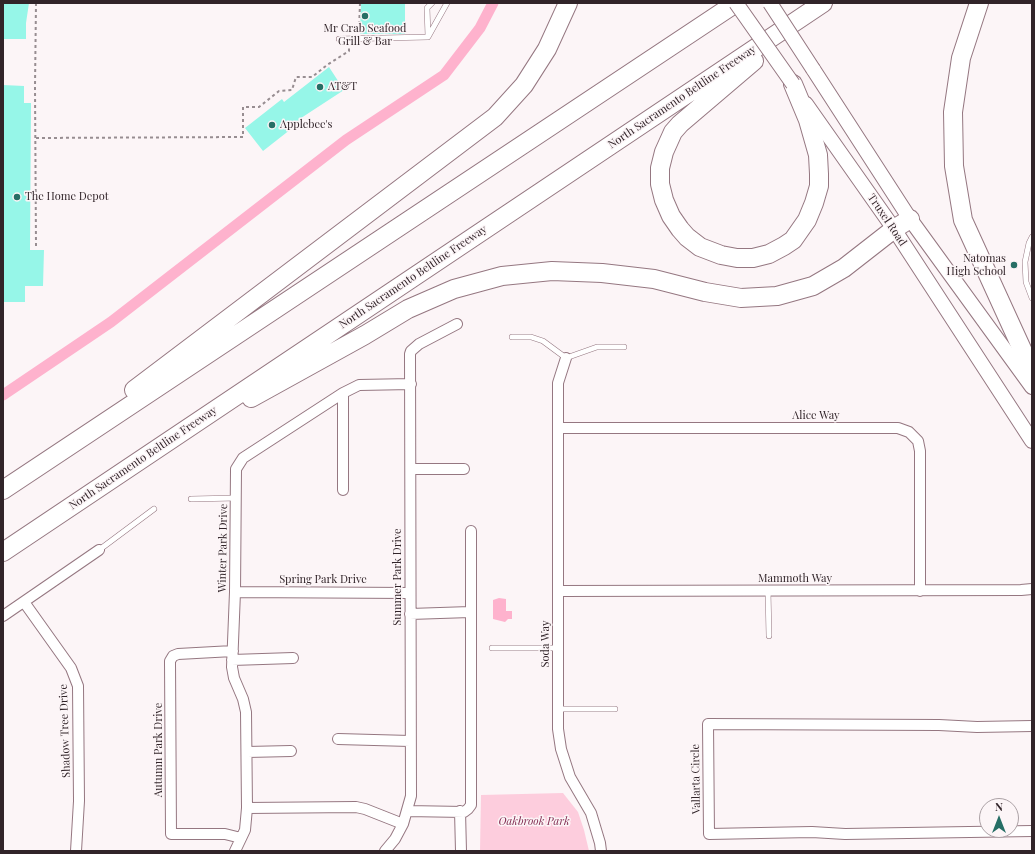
<!DOCTYPE html>
<html>
<head>
<meta charset="utf-8">
<style>
  body { margin:0 }
  #map { position:relative; width:1035px; height:854px; overflow:hidden; background:#fcf5f7; font-family:"Playfair Display",serif }
  canvas { display:block }
  .frame { position:absolute; inset:0; border:4px solid #312429; pointer-events:none }
  .north { position:absolute; left:979px; top:798px; width:40px; height:40px; box-sizing:border-box; background:#fcf5f7; border:1px solid #aba1a5; border-radius:50%; rotate:0deg; font-size:11px; font-weight:700; line-height:16px; text-align:center; color:#312429 }
  .north::after { content:''; display:block; margin:auto; width:14px; height:18px; background:#266e65; clip-path:polygon(50% 0,100% 100%,50% 72%,0 100%) }
</style>
</head>
<body>
<div id="map">
<canvas width="1035" height="854"></canvas>
<div class="frame"></div>
<div class="north">N</div>
</div>
<script>
const ctx = document.querySelector('canvas').getContext('2d');
ctx.lineJoin = 'round';
function paint(path, color) { ctx.fillStyle = color; ctx.fill(path, 'evenodd'); }
const shape = rows => new Path2D(rows.map(r => 'M' + r).join(''));
function strokePath(path, color, width, dash) { ctx.strokeStyle = color; ctx.lineWidth = width; ctx.lineCap = dash ? 'butt' : 'round'; ctx.setLineDash(dash || []); ctx.stroke(path); }
function drawText(font, color, halo, rows, align = 'center') {
  ctx.font = font + ' "Playfair Display",serif'; ctx.lineWidth = 3; ctx.setLineDash([]); ctx.textBaseline = 'middle'; ctx.strokeStyle = halo; ctx.fillStyle = color; for (const [text, x, y, turn = 0] of rows) {
    ctx.save(); ctx.translate(x, y); ctx.rotate((+turn || 0) * Math.PI / 180); ctx.textAlign = isNaN(turn) ? turn : align; if (halo) ctx.strokeText(text, 0, 0); ctx.fillText(text, 0, 0); ctx.restore();
  }
}
paint(shape([
  [563,793,578,812,584,830,589,851,480,851,481,795]
]), '#fdcddd');
paint(shape([
  [499,598,506,599,506,611,512,611,512,619,508,619,505,622,493,619,493,600]
]), '#feb2cd');
strokePath(shape([
  [3,395,111,322,346,140,444,75,480,28,493,3]
]), '#feb2cd', 11);
paint(shape([
  [3,3,29,3,26,23,26,39,3,39],
  [361,3,405,3,405,34,360,34],
  [329,67,344,90,298,120,300,122,263,151,245,128,282,99,284,102],
  [3,85,24,86,24,103,31,103,30,250,44,250,43,286,25,286,25,302,3,302]
]), '#96f6e8');
const service = shape([
  [428,36,427,8,432,3],
  [339,39,428,37,447,3],
  [1032,237,1029,243,1025,262,1026,282,1032,298],
  [512,337,531,337,543,341,566,358,597,347,624,347],
  [191,499,236,498],
  [99,550,154,509],
  [768,591,769,636],
  [492,648,558,648],
  [558,709,615,709]
]);
const minor = shape([
  [566,358,558,383,558,729,561,749,570,777,591,813,600,843,601,851],
  [343,393,359,385,411,384],
  [559,428,898,428,909,432,918,441,920,451,920,591],
  [411,469,464,469],
  [558,591,1021,590,1032,589],
  [235,592,410,593],
  [24,602,71,668,78,686,79,801,76,851],
  [410,614,470,612],
  [3,616,99,550],
  [233,651,178,654,173,656,170,661,171,834,225,834,241,838],
  [232,660,293,658],
  [1032,726,977,727,939,725,708,724,709,834,812,832,845,834,1032,831],
  [338,739,410,741],
  [247,752,291,751],
  [247,808,356,807,365,809,403,824],
  [407,811,464,812,468,809,471,805,471,531],
  [460,811,461,851],
  [235,851,245,830,247,808,246,712,243,699,234,678,232,667,235,592,236,469,243,458,343,393,343,490],
  [385,851,395,839,403,824,411,796,410,354,411,351,419,344,457,324]
]);
const secondary = shape([
  [813,69,910,219,1032,387],
  [806,104,894,229,1032,441]
]);
const motorway = shape([
  [979,3,961,58,953,112,954,166,963,220,1032,371],
  [754,61,680,124,673,132,664,152,660,168,660,184,664,200,671,216,680,229,687,237,700,247,721,255,737,258,753,258,769,254,784,246,793,240,807,220,814,203,819,186,819,174,818,155,808,120,793,84],
  [134,390,495,117,524,85,547,49,568,3],
  [251,398,365,335,408,309,454,289,502,276,552,271,602,273,654,279,705,292,741,298,777,296,813,286,844,268,894,229,910,219],
  [3,490,736,3],
  [3,552,823,3]
]);
strokePath(service, '#957781', 6);
strokePath(minor, '#957781', 12);
strokePath(secondary, '#957781', 16);
strokePath(motorway, '#957781', 20);
strokePath(shape([
  [359,30,360,3],
  [36,138,243,137,243,107,259,107,279,91,292,90,296,77,312,77,327,65,349,51,349,45],
  [36,246,35,87,36,3]
]), '#978d91', 2, [3, 3]);
strokePath(service, '#fff', 5);
strokePath(minor, '#fff', 10);
strokePath(secondary, '#fff', 14);
strokePath(motorway, '#fff', 18);
const secondaryBridge = shape([
  [736,3,793,84],
  [770,3,813,69]
]);
strokePath(secondaryBridge, '#957781', 16, []);
strokePath(secondaryBridge, '#fff', 14);
for (const [x, y, r, color] of [
  [365,16,4,"#266e65"],
  [320,87,4,"#266e65"],
  [272,125,4,"#266e65"],
  [17,197,4,"#266e65"],
  [1014,265,4,"#266e65"]
]) { const dot = new Path2D(); dot.arc(x, y, r, 0, 2 * Math.PI); ctx.fillStyle = color; ctx.fill(dot); strokePath(dot, '#fcf5f7', 1.5); }
drawText('11px', '#312429', '#fcf5f7', [
  ["Mr Crab Seafood",365,29,"center"],
  ["Grill & Bar",365,42,"center"],
  ["AT&T",328,87],
  ["Applebee's",280,125],
  ["The Home Depot",25,197],
  ["Natomas",1006,259,"right"],
  ["High School",1006,272,"right"]
], 'left');
drawText('11px', '#312429', '#fcf5f7', [
  ["North Sacramento Beltline Freeway",682,97,-34],
  ["Truxel Road",887,220,56],
  ["North Sacramento Beltline Freeway",413,277,-34],
  ["Alice Way",816,416],
  ["North Sacramento Beltline Freeway",143,458,-34],
  ["Winter Park Drive",223,548,-89],
  ["Summer Park Drive",398,577,-90],
  ["Mammoth Way",795,579],
  ["Spring Park Drive",323,580],
  ["Soda Way",546,644,-90],
  ["Shadow Tree Drive",65,731,-92],
  ["Autumn Park Drive",159,750,-90],
  ["Vallarta Circle",696,779,-91]
]);
drawText('italic 11px', '#832d52', '#fcf5f7', [
  ["Oakbrook Park",534,822]
]);
</script>
</body>
</html>
